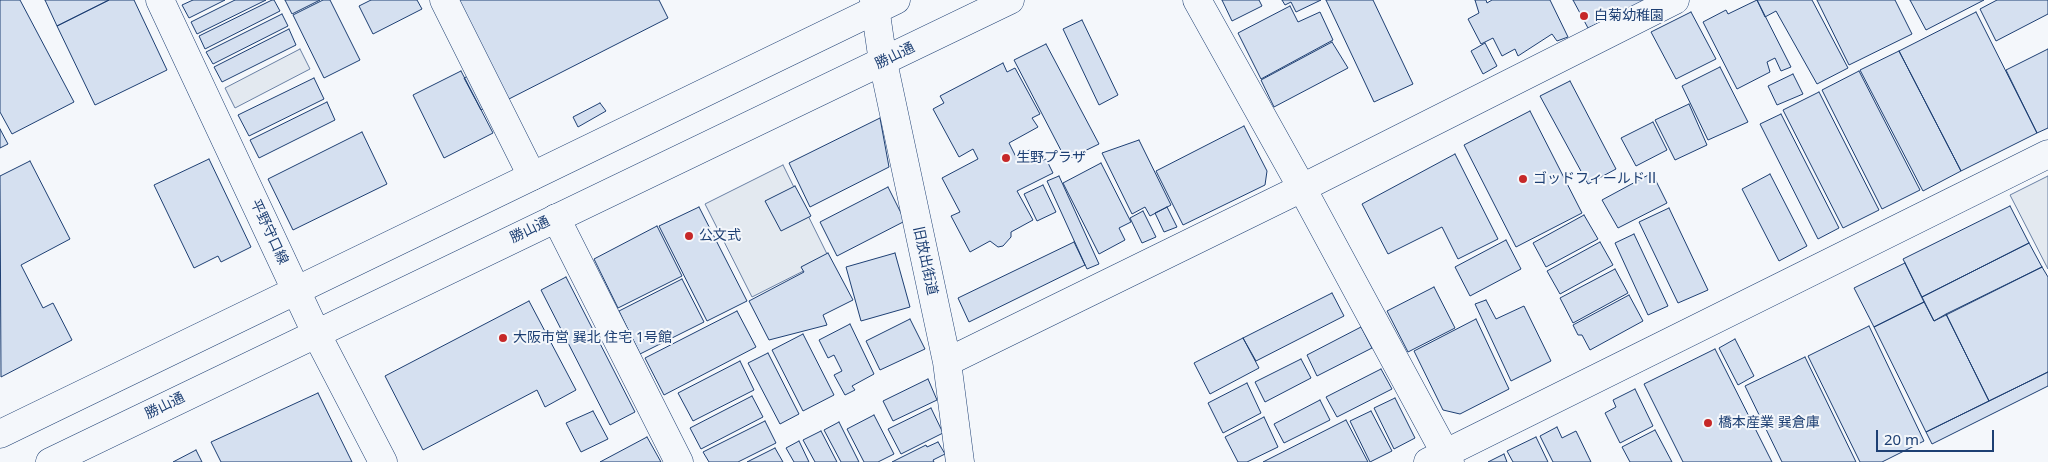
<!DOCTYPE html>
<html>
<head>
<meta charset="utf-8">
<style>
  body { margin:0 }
  #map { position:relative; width:2048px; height:462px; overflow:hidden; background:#f4f7fb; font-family:"Noto Sans",sans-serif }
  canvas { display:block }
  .scale { position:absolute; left:1876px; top:430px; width:118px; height:22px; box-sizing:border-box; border:2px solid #1d3f73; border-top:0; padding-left:6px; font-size:15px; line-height:18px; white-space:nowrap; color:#1d3f73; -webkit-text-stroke:4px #f4f7fb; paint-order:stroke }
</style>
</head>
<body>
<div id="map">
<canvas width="2048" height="462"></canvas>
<div class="scale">20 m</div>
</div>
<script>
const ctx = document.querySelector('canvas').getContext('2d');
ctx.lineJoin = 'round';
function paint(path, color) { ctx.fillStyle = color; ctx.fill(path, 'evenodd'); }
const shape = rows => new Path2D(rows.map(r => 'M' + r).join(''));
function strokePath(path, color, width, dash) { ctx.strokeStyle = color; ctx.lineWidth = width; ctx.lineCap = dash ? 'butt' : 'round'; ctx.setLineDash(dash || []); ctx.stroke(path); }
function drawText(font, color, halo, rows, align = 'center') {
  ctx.font = font + ' "Noto Sans","Noto Sans JP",sans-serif'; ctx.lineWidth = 4; ctx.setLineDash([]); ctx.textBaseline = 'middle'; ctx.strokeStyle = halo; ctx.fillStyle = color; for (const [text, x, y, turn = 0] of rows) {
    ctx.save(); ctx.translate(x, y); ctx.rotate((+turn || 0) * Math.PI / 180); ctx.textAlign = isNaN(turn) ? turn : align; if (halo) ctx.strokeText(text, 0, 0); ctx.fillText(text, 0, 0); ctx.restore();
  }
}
const green = shape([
  [300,49,310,69,235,108,225,88,300,49],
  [783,165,829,258,752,297,705,204,783,165],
  [2048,176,2048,269,2010,195,2048,176]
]);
paint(green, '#e3e9f0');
strokePath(green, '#687fa3', 1);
const building = shape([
  [0,0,20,0,74,102,12,134,0,112,0,0],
  [45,0,109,0,57,26,45,0],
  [109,0,134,0,167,70,95,105,57,26,109,0],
  [193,0,225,0,189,18,182,5,193,0],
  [235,0,266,0,197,34,191,22,235,0],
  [272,0,274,0,280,11,205,49,199,36,272,0],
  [285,0,320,0,292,14,285,0],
  [323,0,330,0,360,60,324,78,293,15,323,0],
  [371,0,417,0,422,9,373,34,359,6,371,0],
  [454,0,659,0,668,18,505,101,454,0],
  [1222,0,1259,0,1262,6,1232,21,1222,0],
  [1282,0,1321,0,1296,12,1291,2,1285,5,1282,0],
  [1326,0,1373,0,1413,84,1374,102,1326,0],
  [1475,0,1486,0,1487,3,1492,0,1550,0,1568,37,1557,41,1552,34,1518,56,1515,49,1502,56,1493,38,1481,44,1468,19,1479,13,1475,0],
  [1573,0,1648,0,1588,28,1573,0],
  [1757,0,1791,67,1781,71,1775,58,1767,62,1770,72,1737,89,1703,22,1726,10,1728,14,1757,0],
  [1757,0,1812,0,1848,68,1817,84,1776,11,1765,17,1757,0],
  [1817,0,1895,0,1912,34,1849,65,1817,0],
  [1910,0,1984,0,1926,30,1910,0],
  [1997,0,2048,0,2048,14,1996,41,1980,9,1997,0],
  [1290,6,1298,22,1320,12,1333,40,1261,79,1238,33,1290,6],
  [1691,12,1716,59,1676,79,1651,32,1691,12],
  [1976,12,2037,133,1961,171,1899,51,1976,12],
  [282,14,288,26,213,64,206,52,282,14],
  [1082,20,1118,95,1099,105,1063,29,1082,20],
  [289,29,296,45,222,82,214,67,289,29],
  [1332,42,1348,68,1274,107,1261,80,1332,42],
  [1485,43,1497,66,1483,74,1471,51,1485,43],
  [1046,44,1099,144,1066,160,1014,60,1046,44],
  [2048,49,2048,128,2037,133,2006,70,2048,49],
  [1899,51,1961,171,1923,191,1860,70,1899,51],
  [1003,63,1007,72,1015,68,1040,114,1032,118,1038,127,1009,143,1016,157,1030,150,1037,163,1046,159,1053,173,1017,191,1033,220,1011,232,1011,237,1003,246,998,247,990,241,970,252,951,216,960,212,942,178,978,159,973,149,959,157,933,109,944,103,940,96,1003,63],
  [1720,67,1748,122,1708,140,1682,86,1720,67],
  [461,71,493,133,444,158,413,95,461,71],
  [478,71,494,103,481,110,464,78,478,71],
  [1859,71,1920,190,1882,209,1822,90,1859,71],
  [1793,74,1803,94,1777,105,1768,86,1793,74],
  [314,78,324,99,249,136,238,115,314,78],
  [1570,81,1616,169,1588,184,1540,96,1570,81],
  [1819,92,1879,210,1843,228,1783,110,1819,92],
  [327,102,335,120,259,158,250,140,327,102],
  [600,103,606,111,578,127,573,117,600,103],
  [1689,104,1707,145,1675,160,1655,120,1689,104],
  [1530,111,1582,213,1516,247,1464,145,1530,111],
  [1781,114,1839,228,1818,239,1760,124,1781,114],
  [880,118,889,167,810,207,789,163,880,118],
  [1653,122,1667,150,1636,166,1621,138,1653,122],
  [1244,126,1267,171,1265,185,1183,225,1156,171,1244,126],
  [0,129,8,144,0,148,0,129],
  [362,132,387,184,293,230,268,179,362,132],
  [1139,140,1171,205,1150,216,1145,207,1132,214,1102,153,1139,140],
  [1455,154,1498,239,1458,259,1442,227,1388,254,1362,204,1455,154],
  [209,159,251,247,221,262,218,256,194,268,154,185,209,159],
  [30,161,70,239,21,265,43,308,53,303,72,340,1,377,0,176,30,161],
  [1101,163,1131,222,1119,228,1125,240,1099,254,1063,183,1101,163],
  [1652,173,1667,203,1618,228,1602,200,1652,173],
  [1770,174,1807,246,1779,261,1742,189,1770,174],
  [1059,176,1099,264,1087,269,1047,181,1059,176],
  [1043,185,1056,212,1037,221,1024,194,1043,185],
  [795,186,811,216,781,231,765,201,795,186],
  [888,187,905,221,837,256,820,222,888,187],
  [2010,206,2029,243,1922,297,1903,259,2010,206],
  [699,207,747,301,707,321,659,226,699,207],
  [1167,207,1177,227,1164,232,1155,213,1167,207],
  [1669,208,1708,290,1678,303,1639,222,1669,208],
  [1143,211,1156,237,1142,243,1130,218,1143,211],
  [1584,215,1598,239,1546,267,1533,243,1584,215],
  [657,226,682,276,618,308,594,259,657,226],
  [1634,234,1668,306,1648,315,1615,243,1634,234],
  [1506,240,1521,269,1470,296,1455,267,1506,240],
  [1074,242,1085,265,969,322,958,298,1074,242],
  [1600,242,1613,265,1560,294,1547,271,1600,242],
  [2029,243,2042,267,1934,321,1922,297,2029,243],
  [828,253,853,300,823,315,827,325,769,340,749,301,804,272,801,267,828,253],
  [895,253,910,307,861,321,846,267,895,253],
  [1905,263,1924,302,1874,327,1854,288,1905,263],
  [2042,267,2048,277,2048,372,1989,401,1946,314,2042,267],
  [1615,269,1628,293,1573,323,1560,298,1615,269],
  [566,277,635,412,610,425,541,290,566,277],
  [682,279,704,322,640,354,619,311,682,279],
  [1434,287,1455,328,1408,352,1387,311,1434,287],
  [1332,293,1344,316,1256,361,1243,338,1332,293],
  [1629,295,1643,321,1590,350,1582,335,1578,335,1573,325,1629,295],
  [1486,300,1496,319,1524,306,1551,361,1511,381,1475,304,1486,300],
  [529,301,576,390,545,407,537,390,423,450,385,376,529,301],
  [1924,302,1934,321,1946,314,1989,401,1926,432,1874,327,1924,302],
  [737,311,756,347,664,395,645,358,737,311],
  [910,319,925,349,880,370,866,341,910,319],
  [1476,319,1509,389,1460,414,1443,410,1414,351,1476,319],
  [850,324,874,374,852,386,855,390,845,395,834,375,842,371,834,355,828,358,819,340,850,324],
  [1869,326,1924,441,1882,462,1860,462,1808,356,1869,326],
  [1361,327,1372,348,1317,376,1307,355,1361,327],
  [803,334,834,395,803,411,772,350,803,334],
  [1243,338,1259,368,1210,394,1194,363,1243,338],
  [1735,339,1754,376,1738,385,1719,348,1735,339],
  [1715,349,1772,462,1683,462,1644,384,1715,349],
  [768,353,799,414,780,424,748,363,768,353],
  [1805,357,1856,462,1782,462,1745,386,1805,357],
  [1301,359,1311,378,1265,402,1255,382,1301,359],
  [740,361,754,390,693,421,678,393,740,361],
  [1381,369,1392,389,1337,417,1326,397,1381,369],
  [2048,372,2048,386,1932,444,1926,432,2048,372],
  [928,379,937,400,893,421,883,401,928,379],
  [1247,383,1261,413,1223,433,1208,403,1247,383],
  [1635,389,1653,426,1620,443,1605,413,1616,407,1613,400,1635,389],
  [318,393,352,462,221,462,211,442,318,393],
  [752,396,763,417,701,449,690,428,752,396],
  [1395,398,1415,438,1394,449,1374,408,1395,398],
  [1320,400,1330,420,1284,443,1274,424,1320,400],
  [931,408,943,433,901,454,888,429,931,408],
  [593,411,608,439,581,452,566,423,593,411],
  [1371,411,1392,451,1370,462,1350,421,1371,411],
  [874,415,894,454,878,462,864,462,847,429,874,415],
  [1264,417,1278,447,1247,462,1238,462,1225,437,1264,417],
  [1346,420,1368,462,1263,462,1346,420],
  [765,421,776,443,738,462,709,462,703,452,765,421],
  [839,422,859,462,841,462,824,430,839,422],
  [1557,427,1562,438,1576,431,1591,462,1553,462,1540,436,1557,427],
  [1655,430,1672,462,1630,462,1622,447,1655,430],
  [821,431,837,462,815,462,803,440,821,431],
  [647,437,661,462,600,462,647,437],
  [1536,437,1548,462,1513,462,1507,451,1536,437],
  [799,441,809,462,794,462,786,448,799,441],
  [938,442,945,454,933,460,934,462,892,462,926,445,927,447,938,442],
  [775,448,783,462,747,462,775,448],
  [196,450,202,462,173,462,196,450],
  [1504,454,1507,462,1488,462,1504,454]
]);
paint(building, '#d5e0f0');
strokePath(building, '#1d3f73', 1);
const minor = shape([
  [444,0,532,176],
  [874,0,883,62,947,362,960,462],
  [1197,0,1302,188,1450,462],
  [556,218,679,462],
  [947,362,1302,188,1675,0],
  [1428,462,2048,154]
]);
const major = shape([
  [160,0,316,333,383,462],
  [0,434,896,0],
  [50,462,1010,0]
]);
strokePath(minor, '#1d3f73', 29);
strokePath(major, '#1d3f73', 29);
strokePath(minor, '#f4f7fb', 28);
strokePath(major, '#f4f7fb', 28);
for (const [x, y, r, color] of [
  [1584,16,5,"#c62828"],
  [1006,158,5,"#c62828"],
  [1523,179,5,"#c62828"],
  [689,236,5,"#c62828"],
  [503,338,5,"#c62828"],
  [1708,423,5,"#c62828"]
]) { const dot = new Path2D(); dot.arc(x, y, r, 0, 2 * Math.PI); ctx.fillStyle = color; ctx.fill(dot); strokePath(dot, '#f4f7fb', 2); }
drawText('14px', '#1d3f73', '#f4f7fb', [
  ["白菊幼稚園",1594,16],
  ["生野プラザ",1016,158],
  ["ゴッドフィールドⅡ",1533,179],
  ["公文式",699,236],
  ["大阪市営 巽北 住宅 1号館",513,338],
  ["橋本産業 巽倉庫",1718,423]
], 'left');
drawText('14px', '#1d3f73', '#f4f7fb', [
  ["勝山通",895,56,-26],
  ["勝山通",530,230,-26],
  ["平野守口線",269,232,65],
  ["旧放出街道",925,261,78],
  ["勝山通",165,406,-26]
]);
</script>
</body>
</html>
